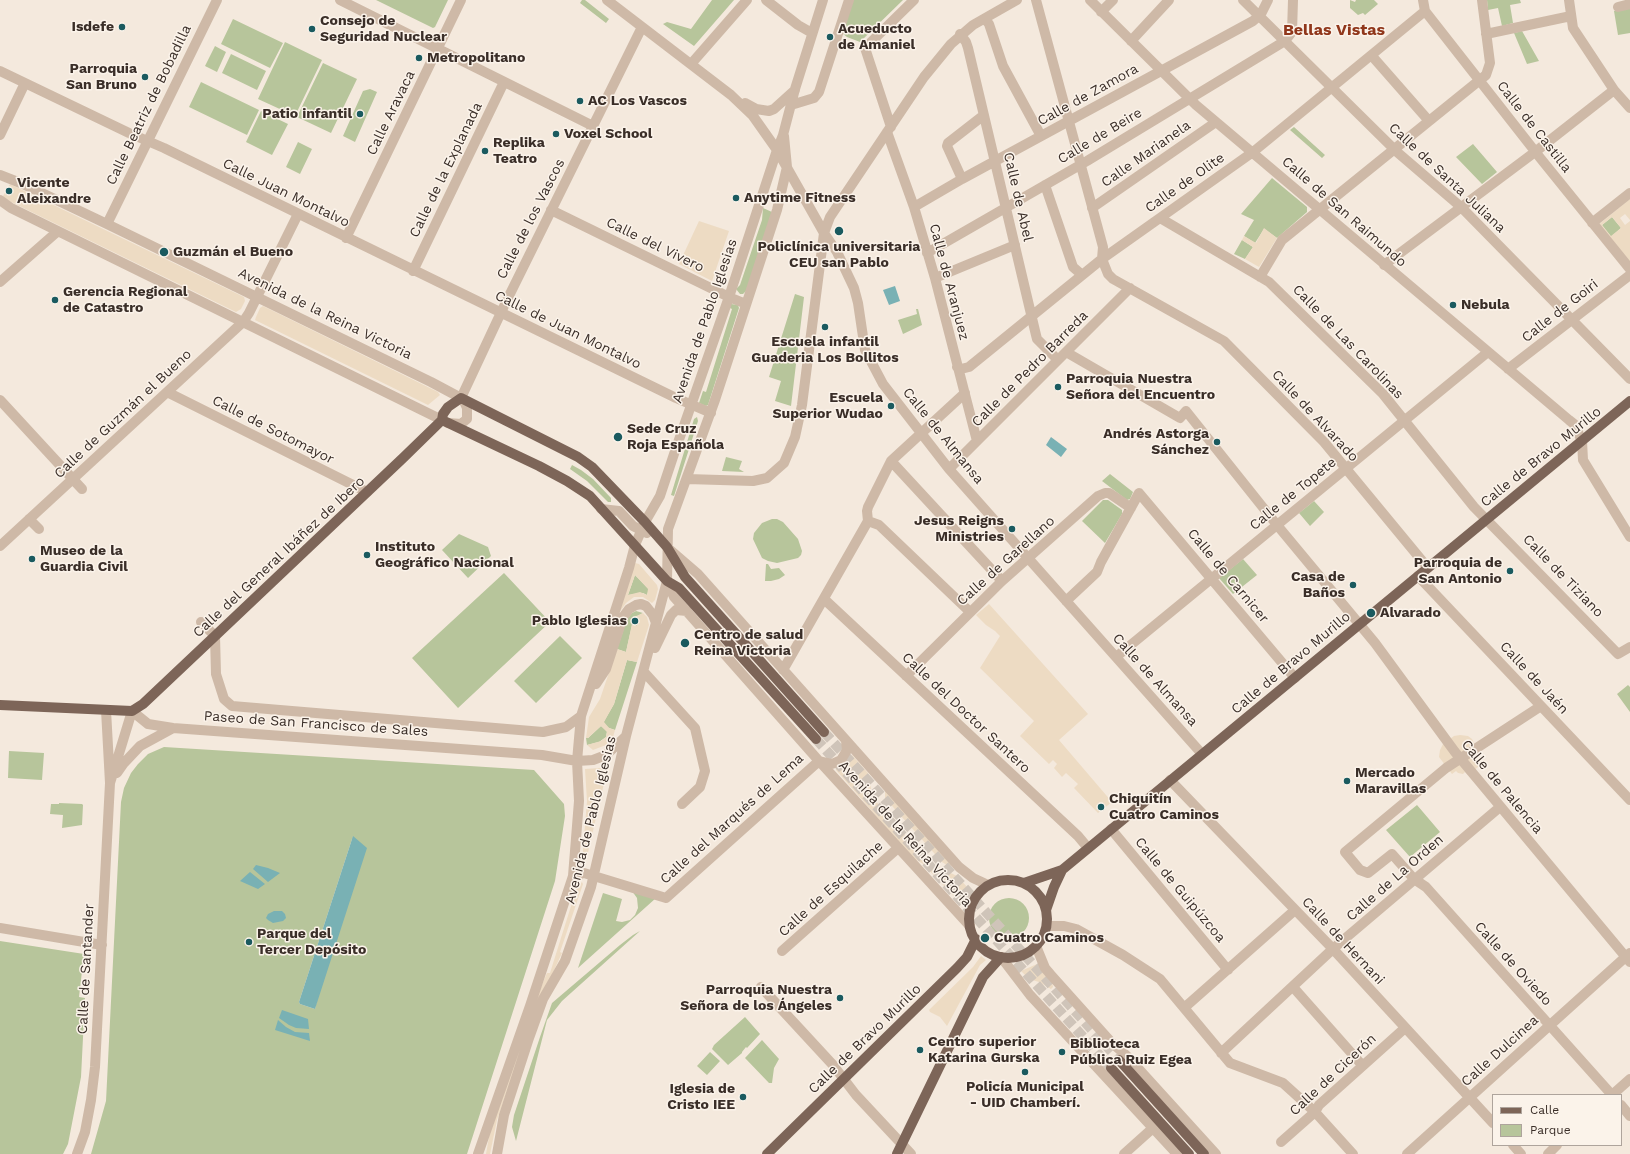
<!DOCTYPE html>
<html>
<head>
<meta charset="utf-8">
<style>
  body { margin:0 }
  #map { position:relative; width:1630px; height:1154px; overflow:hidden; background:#f4e9dd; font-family:"Work Sans",sans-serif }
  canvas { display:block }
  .legend { position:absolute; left:1492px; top:1094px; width:130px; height:52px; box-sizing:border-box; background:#fbf3ea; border:1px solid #aea49c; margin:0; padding:5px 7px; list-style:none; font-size:12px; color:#3a2e28 }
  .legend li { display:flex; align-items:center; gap:8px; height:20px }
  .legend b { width:20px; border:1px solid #aea49c }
</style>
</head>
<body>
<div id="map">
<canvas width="1630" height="1154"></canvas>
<ul class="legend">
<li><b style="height:5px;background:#7d6558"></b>Calle</li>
<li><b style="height:11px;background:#b7c59b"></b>Parque</li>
</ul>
</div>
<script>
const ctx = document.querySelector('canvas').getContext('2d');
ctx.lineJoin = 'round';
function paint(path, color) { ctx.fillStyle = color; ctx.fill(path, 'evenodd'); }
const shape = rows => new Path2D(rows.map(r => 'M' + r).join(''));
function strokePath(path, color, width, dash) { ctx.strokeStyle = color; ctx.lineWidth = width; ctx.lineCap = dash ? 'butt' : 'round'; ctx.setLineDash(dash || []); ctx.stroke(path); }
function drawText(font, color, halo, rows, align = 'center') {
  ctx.font = font + ' "Work Sans",sans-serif'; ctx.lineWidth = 3; ctx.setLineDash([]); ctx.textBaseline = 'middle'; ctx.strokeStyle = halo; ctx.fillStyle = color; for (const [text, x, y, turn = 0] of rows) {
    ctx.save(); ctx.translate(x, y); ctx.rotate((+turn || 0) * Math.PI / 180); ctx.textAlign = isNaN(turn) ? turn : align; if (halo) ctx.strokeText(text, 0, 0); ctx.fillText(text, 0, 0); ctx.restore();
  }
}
paint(shape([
  [376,0,448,0,435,27,433,28],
  [582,0,585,0,609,19,606,23,580,3],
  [712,0,734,0,694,46,663,24,667,22,691,29],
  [853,0,903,0,860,42,847,37,842,33],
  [1350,0,1355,2,1356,0,1374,0,1378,4,1365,15,1363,13,1358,15,1350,8],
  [1487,0,1520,0,1521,3,1510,5,1513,23,1502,26,1498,8,1488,10],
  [1630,8,1630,33,1618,35,1614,11],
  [233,19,283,43,270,68,221,44],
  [1522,31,1539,61,1527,64,1514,33],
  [285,42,322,60,295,116,258,99],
  [215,46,226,52,217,72,205,66],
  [231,54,266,71,257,90,222,73],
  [323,63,357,79,331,133,297,117],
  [201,82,259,110,247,135,189,107],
  [370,89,377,92,355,142,343,136,363,91],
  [261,111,288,124,272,155,246,142],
  [1294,127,1325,155,1322,158,1290,130],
  [298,142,312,149,300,174,286,167],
  [1473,144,1497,172,1482,184,1456,157],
  [1272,178,1307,207,1307,212,1277,238,1264,229,1255,243,1244,236,1254,220,1241,214],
  [763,208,772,212,747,290,743,294,740,294,736,289,740,285,762,220],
  [1612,217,1621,228,1611,237,1602,225],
  [1242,240,1253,247,1245,259,1234,254],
  [795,294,804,297,791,406,775,401,781,381,769,377],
  [731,304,738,305,739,308,708,405,706,406,699,403,703,391,706,392,732,309,730,308],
  [916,309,918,309,922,325,903,334,898,320,917,314],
  [697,417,698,421,674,496,671,495,694,419],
  [726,457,742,461,739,469,744,472,722,471],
  [572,465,581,470,593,479,611,498,611,502,608,502,587,481,570,469],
  [1110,474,1133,492,1130,499,1127,500,1102,481],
  [1103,500,1108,500,1122,510,1122,514,1105,543,1082,521],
  [1314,501,1324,512,1310,526,1299,513],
  [772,519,777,519,783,522,798,539,802,551,801,555,798,558,777,563,768,561,762,558,753,539,754,533,762,523],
  [459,534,488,547,491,556,468,578,442,550],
  [1243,559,1257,575,1233,594,1219,578],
  [766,564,768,564,771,569,779,568,785,575,779,579,771,581,765,581],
  [504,573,550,622,458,708,412,658],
  [635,575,649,589,647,595,643,593,628,595],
  [636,611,643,613,634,618,639,619,637,626,632,625,626,652,617,649,627,619,632,613],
  [560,636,582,658,536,703,514,681],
  [627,660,637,662,615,730,609,728,603,723,614,704],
  [1628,685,1630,687,1630,712,1617,694],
  [601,726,607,731,606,737,599,742,587,745,586,738,588,738],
  [164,747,534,770,564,804,565,816,555,881,467,1154,91,1154,106,1101,121,802,124,788,131,773,138,764,148,754],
  [353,836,315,1009,300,1004,299,1002],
  [9,751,44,753,42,780,8,778],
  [59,803,82,804,83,805,82,825,62,828,63,815,50,814,51,804,59,804],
  [1417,805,1440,832,1410,857,1386,830],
  [632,891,656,898,578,968,603,893,622,899,616,921,622,922,630,920,635,915,638,908,637,898],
  '989 918a20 20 0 1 1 40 0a20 20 0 1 1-40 0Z',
  [640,931,562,1001,547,1020,516,1141,512,1127,514,1115,540,1037,552,1003,620,945,633,935],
  [0,941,84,954,79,997,85,998,81,1077,68,1144,63,1154,0,1154],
  [745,1017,760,1034,747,1048,746,1047,742,1052,742,1053,728,1065,712,1049,714,1045],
  [762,1040,779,1059,774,1068,772,1083,769,1083,745,1058],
  [710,1052,720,1061,707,1075,697,1066]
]), '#b7c59b');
paint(shape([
  [10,184,244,297,245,301,241,309,236,312,5,199,3,196],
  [1630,199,1630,220,1625,214,1620,218,1625,225,1630,221,1630,265,1598,225],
  [1612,217,1621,228,1611,236,1602,225],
  [699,221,729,231,712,281,679,264],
  [1264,228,1277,238,1259,267,1245,259,1253,247,1242,240,1244,236,1256,243],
  [263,306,438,392,440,395,428,405,257,321,255,320,256,317,260,308],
  [635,563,639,564,657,585,658,589,655,600,652,603,643,597,634,597,626,603,619,613],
  [635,575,648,589,647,595,640,592,628,595],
  [989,604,1088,714,1059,740,1112,802,1098,813,1074,788,1078,784,1066,773,1062,777,1054,768,1057,764,1053,760,1049,764,1020,736,1034,721,980,668,1000,636,995,631,986,625,976,615],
  [643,613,647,617,649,625,637,662,627,660,614,704,604,722,609,728,615,730,613,737,606,745,593,750,587,745,601,741,606,737,607,732,601,726,588,738,586,738,589,717,600,699,617,649,626,652,632,624,637,626,639,619,634,617],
  [1460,735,1468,736,1472,739,1481,757,1478,767,1468,775,1465,772,1463,774,1458,773,1456,771,1452,774,1439,757,1440,750,1443,744,1454,736],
  [852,755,868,773,872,794,878,804,930,863,957,876,969,889,962,905,923,864,912,857,836,770,836,768,846,763],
  [608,766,586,861,584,863,582,861,587,801,585,769,600,768],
  [885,790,952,866,950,867,942,862,885,798],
  [582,882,583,884,560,952,562,953,531,1020,497,1120,490,1154,486,1154,489,1137,531,1010,547,973,550,973,577,887],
  [981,956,986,960,980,965,947,1026,940,1017,930,1012,929,1010,973,967],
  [1037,964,1052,982,1053,987,1051,989,1039,982,1029,979,1021,971]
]), '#eddbc3');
paint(shape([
  [895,286,900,301,889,305,883,290],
  [1051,437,1067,449,1061,457,1046,445],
  [353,836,367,848,315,1009,300,1004,299,1002],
  [256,865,268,868,280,873,268,882,253,869],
  [250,872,265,884,258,889,240,881],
  [274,911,282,911,285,914,286,918,283,921,273,923,268,920,266,918,268,914],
  [282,1010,308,1019,309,1029,296,1028,289,1025,279,1018],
  [278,1020,286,1027,295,1032,309,1033,310,1041,275,1030]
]), '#79b1b4');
strokePath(shape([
  [824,732,1119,1060],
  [816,739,1111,1068]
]), '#cfc4b9', 10, [10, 5]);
strokePath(shape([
  [340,0,593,126],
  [607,0,731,95,753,116,777,150,824,233,837,252,854,288,858,303,865,350,883,384,949,469,1202,754],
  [766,0,798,25,812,33],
  [1036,0,1103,247,1102,259,1108,274,1113,279,1224,341,1324,442,1428,568],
  [1090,0,1196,105,1569,420,1574,424,1582,441,1583,460,1630,537],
  [1243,0,1397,152,1461,207,1630,379],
  [1423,0,1425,11,1541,159,1630,269],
  [1569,0,1573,28,1614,90,1630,108],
  [1618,7,1630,4],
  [1101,12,1113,0],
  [985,19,989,24,1003,66,1041,136],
  [960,34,966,42,968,48,1036,335,1037,339,1058,360],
  [1486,34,1571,16],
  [1131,41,1169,0],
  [1372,56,1429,121],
  [691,64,747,0],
  [0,71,129,133,164,148,676,398,711,413],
  [745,103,756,109,769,111,774,109,795,90],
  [791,105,814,98,819,92,849,0],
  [891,127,865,48,914,0],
  [887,132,914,207,935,278,977,441],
  [0,135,25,83],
  [0,175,23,184,107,224,431,382,461,398,505,304,642,27],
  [962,179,947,146,948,143,984,115],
  [1045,185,1073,267,1081,274],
  [0,200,11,208,442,420],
  [914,207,962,179,1253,21,1261,14,1268,0],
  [1092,208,1216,122],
  [551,210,729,297,746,304],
  [1160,218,1269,282,1383,394,1474,507,1618,654,1630,647],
  [1592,223,1630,193],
  [107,224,217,0],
  [346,238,461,0],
  [927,253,1087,161,1280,44,1285,41,1292,32,1293,0],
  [1384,265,1535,152,1614,90],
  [413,271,504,82],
  [1260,277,1282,240,1486,75,1490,63,1482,0],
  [935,278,1015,245],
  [0,282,58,231],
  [1066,352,1180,418,1186,411,1277,525,1375,643,1455,752,1630,962],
  [957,367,961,369,969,367,1102,259,1253,152,1425,11],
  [1508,369,1630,275],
  [167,392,367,492],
  [0,400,82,489],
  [448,423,461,424,467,419,467,408,463,399],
  [891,461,1002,581],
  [949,469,1130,288],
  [687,479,753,481,767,478,784,463,795,437,802,405,824,233,830,217,924,77,951,44,973,25,1017,0],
  [601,509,619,511,633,526,647,533],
  [29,519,39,529],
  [868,521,879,525,970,612],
  [0,546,243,322,249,313,298,214],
  [669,549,698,574,959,867,973,878,988,885],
  [1418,576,1630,800],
  [667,581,674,597,819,761,970,926],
  [824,599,1078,836,1088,848],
  [1066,601,1097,572,1101,562,1139,493,1295,678],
  [201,622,215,636,216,674,224,699,232,706,543,732,566,727,581,716],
  [655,648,671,615,676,610,687,611],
  [1116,657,1488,352],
  [783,670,868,521,867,511,868,507,891,461,965,393],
  [644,672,695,728,705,771,700,787,682,804],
  [906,676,1002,581,1098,496,1105,493,1109,493,1131,508],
  [596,684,606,669,623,617,629,609,636,605,641,604,646,606,653,615,656,623],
  [1541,706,1446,768,1345,852,1360,870,1368,873,1392,854,1414,879,1426,887,1612,1095],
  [819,761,832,764,841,760,847,750,846,741],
  [117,773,124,763,140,746,173,728],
  [1170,780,1333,949,1493,1123],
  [110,783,132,711,148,724,173,728,542,755,577,761,593,760,606,755,626,736],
  [1111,829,1228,970],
  [573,876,584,873,666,898,819,761],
  [1047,926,1064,926,1076,929,1123,955,1160,979,1230,1063,1283,1083,1315,1112,1353,1154],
  [0,928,102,945],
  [1036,946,1045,968,1051,975,1112,1043,1127,1056,1216,1154],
  [782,951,898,848],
  [1001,957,1030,995,1177,1154],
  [761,987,833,1065,856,1095,911,1154],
  [1293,987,1362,1065],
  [1184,1008,1295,910],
  [1221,1053,1335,947,1500,807],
  [1612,1095,1630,1079],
  [1621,1105,1630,1116],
  [1281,1142,1315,1112,1319,1105,1405,1028],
  [1513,1145,1521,1154],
  [77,1154,85,1132,91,1100,95,1067,110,783,106,710],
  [478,1154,530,1006,573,876,579,801,577,761,581,716,629,568,635,545,645,522,660,496,674,454,729,297,777,150,783,135,795,89,823,0],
  [497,1154,504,1115,529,1038,543,999,565,961,591,887,626,736,667,581,668,529,715,400,777,210,787,167,784,136],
  [1124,1154,1153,1128],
  [1407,1154,1630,953],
  [1548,1154,1557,1145]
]), '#ceb9a7', 10);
strokePath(shape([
  [442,420,443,414,448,407,461,398,578,457,592,467,645,522,667,547,685,577,824,732],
  [442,420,539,466,567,481,590,496,667,581,679,588,816,739],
  [0,705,132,711,143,704,215,636,403,458,442,420],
  '969 919a39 39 0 1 1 78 0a39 39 0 1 1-78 0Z',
  [1024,883,1062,870,1630,401],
  [1046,910,1054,887,1062,870],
  [1119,1060,1204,1154],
  [1111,1068,1189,1154],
  [767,1154,957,968,967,957,976,939],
  [897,1154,983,977,1001,957]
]), '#7d6558', 10);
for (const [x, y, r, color] of [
  [122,27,4,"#1a5a5f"],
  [312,29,4,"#1a5a5f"],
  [830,37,4,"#1a5a5f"],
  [419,58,4,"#1a5a5f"],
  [145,77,4,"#1a5a5f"],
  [580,101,4,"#1a5a5f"],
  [360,114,4,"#1a5a5f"],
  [556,134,4,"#1a5a5f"],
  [485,151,4,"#1a5a5f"],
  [9,191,4,"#1a5a5f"],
  [736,198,4,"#1a5a5f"],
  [839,231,5,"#1a5a5f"],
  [164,252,5,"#1a5a5f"],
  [55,300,4,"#1a5a5f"],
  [1453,305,4,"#1a5a5f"],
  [825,327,4,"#1a5a5f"],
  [1058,387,4,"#1a5a5f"],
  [891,406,4,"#1a5a5f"],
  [618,437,5,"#1a5a5f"],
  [1217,442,4,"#1a5a5f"],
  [1012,529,4,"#1a5a5f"],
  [367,555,4,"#1a5a5f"],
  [32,559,4,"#1a5a5f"],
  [1510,571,4,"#1a5a5f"],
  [1353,585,4,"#1a5a5f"],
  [1371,613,5,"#1a5a5f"],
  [635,621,4,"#1a5a5f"],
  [685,643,5,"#1a5a5f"],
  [1347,781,4,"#1a5a5f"],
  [1101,807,4,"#1a5a5f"],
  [985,938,5,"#1a5a5f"],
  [249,942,4,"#1a5a5f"],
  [840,998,4,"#1a5a5f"],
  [920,1050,4,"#1a5a5f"],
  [1062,1052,4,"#1a5a5f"],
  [1025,1072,4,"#1a5a5f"],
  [743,1097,4,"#1a5a5f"]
]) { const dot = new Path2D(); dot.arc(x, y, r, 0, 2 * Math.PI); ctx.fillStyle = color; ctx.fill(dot); strokePath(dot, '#fbf3ea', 1.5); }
drawText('bold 14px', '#3a2e28', '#fbf3ea', [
  ["Consejo de",320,21],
  ["Seguridad Nuclear",320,37],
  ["Isdefe",114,27,"right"],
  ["Acueducto",838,29],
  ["de Amaniel",838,45],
  ["Metropolitano",427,58],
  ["Parroquia",137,69,"right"],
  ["San Bruno",137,85,"right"],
  ["AC Los Vascos",588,101],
  ["Patio infantil",352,114,"right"],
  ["Voxel School",564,134],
  ["Replika",493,143],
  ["Teatro",493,159],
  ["Vicente",17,183],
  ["Aleixandre",17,199],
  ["Anytime Fitness",744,198],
  ["Policlínica universitaria",839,247,"center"],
  ["CEU san Pablo",839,263,"center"],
  ["Guzmán el Bueno",173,252],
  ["Gerencia Regional",63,292],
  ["de Catastro",63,308],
  ["Nebula",1461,305],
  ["Escuela infantil",825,342,"center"],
  ["Guaderia Los Bollitos",825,358,"center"],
  ["Parroquia Nuestra",1066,379],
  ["Señora del Encuentro",1066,395],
  ["Escuela",883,398,"right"],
  ["Superior Wudao",883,414,"right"],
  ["Sede Cruz",627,429],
  ["Roja Española",627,445],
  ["Andrés Astorga",1209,434,"right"],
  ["Sánchez",1209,450,"right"],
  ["Jesus Reigns",1004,521,"right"],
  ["Ministries",1004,537,"right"],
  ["Instituto",375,547],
  ["Geográfico Nacional",375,563],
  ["Museo de la",40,551],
  ["Guardia Civil",40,567],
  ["Parroquia de",1502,563,"right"],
  ["San Antonio",1502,579,"right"],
  ["Casa de",1345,577,"right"],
  ["Baños",1345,593,"right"],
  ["Alvarado",1380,613],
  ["Pablo Iglesias",627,621,"right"],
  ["Centro de salud",694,635],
  ["Reina Victoria",694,651],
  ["Mercado",1355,773],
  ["Maravillas",1355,789],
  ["Chiquitín",1109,799],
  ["Cuatro Caminos",1109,815],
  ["Parque del",257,934],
  ["Tercer Depósito",257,950],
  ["Cuatro Caminos",994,938],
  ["Parroquia Nuestra",832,990,"right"],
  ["Señora de los Ángeles",832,1006,"right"],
  ["Centro superior",928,1042],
  ["Katarina Gurska",928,1058],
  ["Biblioteca",1070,1044],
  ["Pública Ruiz Egea",1070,1060],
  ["Policía Municipal",1025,1087,"center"],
  ["- UID Chamberí.",1025,1103,"center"],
  ["Iglesia de",735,1089,"right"],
  ["Cristo IEE",735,1105,"right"]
], 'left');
drawText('14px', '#3a2e28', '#fbf3ea', [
  ["Calle de Zamora",1088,95,-29],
  ["Calle Beatriz de Bobadilla",149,105,-64],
  ["Calle Aravaca",391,113,-64],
  ["Calle de Castilla",1534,127,52],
  ["Calle de Beire",1100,136,-31],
  ["Calle Marianela",1146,154,-35],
  ["Calle de la Explanada",446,170,-64],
  ["Calle de Santa Juliana",1447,178,43],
  ["Calle de Olite",1185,183,-35],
  ["Calle Juan Montalvo",286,193,26],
  ["Calle de Abel",1018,197,77],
  ["Calle de San Raimundo",1344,212,41],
  ["Calle de los Vascos",531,219,-63],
  ["Calle del Vivero",655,245,26],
  ["Calle de Aranjuez",949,282,75],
  ["Calle de Goiri",1560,311,-38],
  ["Avenida de la Reina Victoria",325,314,26],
  ["Avenida de Pablo Iglesias",705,321,-71],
  ["Calle de Juan Montalvo",568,330,26],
  ["Calle de Las Carolinas",1348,342,46],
  ["Calle de Pedro Barreda",1030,369,-45],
  ["Calle de Guzmán el Bueno",123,414,-43],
  ["Calle de Alvarado",1315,416,47],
  ["Calle de Sotomayor",273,430,27],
  ["Calle de Almansa",943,436,51],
  ["Calle de Bravo Murillo",1541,457,-39],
  ["Calle de Topete",1293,494,-39],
  ["Calle del General Ibáñez de Ibero",279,557,-43],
  ["Calle de Garellano",1006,561,-42],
  ["Calle de Carnicer",1228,576,50],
  ["Calle de Tiziano",1563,576,46],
  ["Calle de Bravo Murillo",1291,663,-40],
  ["Calle de Jaén",1534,678,47],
  ["Calle de Almansa",1155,680,48],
  ["Calle del Doctor Santero",966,713,43],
  ["Paseo de San Francisco de Sales",316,724,4],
  ["Calle de Palencia",1502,787,50],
  ["Calle del Marqués de Lema",732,819,-42],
  ["Avenida de Pablo Iglesias",591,820,-76],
  ["Avenida de la Reina Victoria",905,834,48],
  ["Calle de La Orden",1395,878,-41],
  ["Calle de Esquilache",831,889,-42],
  ["Calle de Guipúzcoa",1180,890,50],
  ["Calle de Hernani",1343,941,47],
  ["Calle de Oviedo",1513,964,48],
  ["Calle de Santander",86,969,-87],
  ["Calle de Bravo Murillo",865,1039,-44],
  ["Calle Dulcinea",1500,1051,-42],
  ["Calle de Cicerón",1333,1075,-43]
]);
drawText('bold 16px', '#90371b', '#fbf3ea', [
  ["Bellas Vistas",1334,30]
]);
</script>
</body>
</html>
